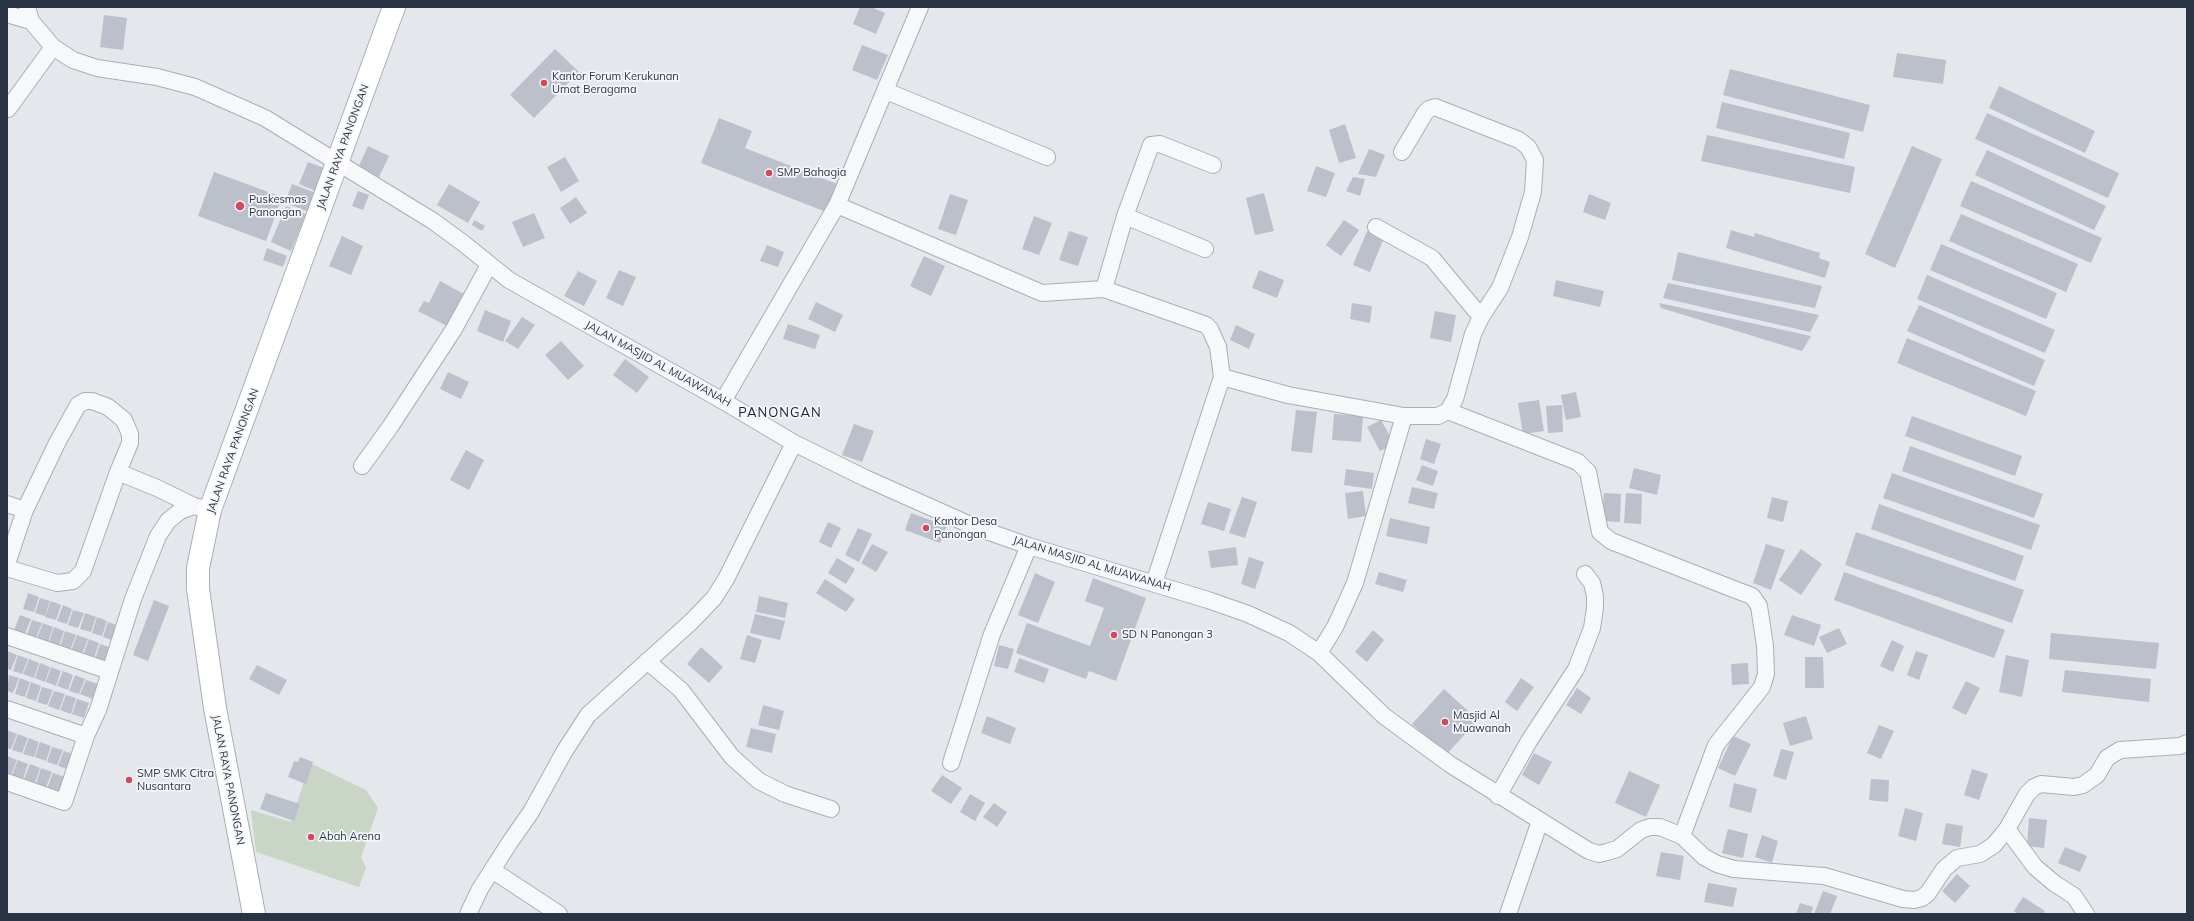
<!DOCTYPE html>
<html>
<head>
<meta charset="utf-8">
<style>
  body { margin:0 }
  #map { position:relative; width:2194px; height:921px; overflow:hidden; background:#e4e7ec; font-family:Mulish,sans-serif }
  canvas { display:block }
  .frame { position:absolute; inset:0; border:8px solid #2b3445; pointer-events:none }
</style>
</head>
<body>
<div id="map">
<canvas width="2194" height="921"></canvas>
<div class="frame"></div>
</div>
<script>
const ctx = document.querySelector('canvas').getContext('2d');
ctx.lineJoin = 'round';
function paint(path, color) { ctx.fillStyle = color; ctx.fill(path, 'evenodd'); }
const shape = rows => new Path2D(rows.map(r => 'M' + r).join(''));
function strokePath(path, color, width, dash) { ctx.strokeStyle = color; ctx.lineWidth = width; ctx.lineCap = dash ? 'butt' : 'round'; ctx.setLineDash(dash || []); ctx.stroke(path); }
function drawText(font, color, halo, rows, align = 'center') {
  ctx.font = font + ' Mulish,sans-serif'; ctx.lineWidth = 3.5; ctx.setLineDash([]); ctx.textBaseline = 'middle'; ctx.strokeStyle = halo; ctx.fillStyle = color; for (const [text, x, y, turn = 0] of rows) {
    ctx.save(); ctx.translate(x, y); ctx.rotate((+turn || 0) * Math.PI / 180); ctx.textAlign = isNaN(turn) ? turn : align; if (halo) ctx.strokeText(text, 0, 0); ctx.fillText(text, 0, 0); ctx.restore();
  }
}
paint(shape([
  [310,763,366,790,378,808,361,857,366,868,359,887,256,852,251,810,291,822]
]), '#c9d6c5');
paint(shape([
  [860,7,871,7,885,13,876,34,853,24],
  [104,15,127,18,123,50,100,47],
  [862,45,888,55,877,80,852,70],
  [555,49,579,72,534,118,510,95],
  [1897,53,1946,60,1943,84,1893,77],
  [1730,69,1870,105,1863,132,1723,95],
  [1999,86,2095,131,2085,153,1989,108],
  [1722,102,1850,133,1844,159,1716,128],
  [1987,113,2119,173,2108,198,1975,139],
  [719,118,752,131,745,148,837,184,826,212,701,163],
  [1345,124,1356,158,1339,163,1329,130],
  [1707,135,1855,167,1850,193,1701,161],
  [368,146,389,156,379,177,358,168],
  [1912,146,1942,159,1895,268,1865,254],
  [1369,149,1385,155,1376,177,1358,174],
  [1987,150,2106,206,2094,230,1975,175],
  [565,157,579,181,561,192,547,167],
  [308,162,327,169,318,192,299,184],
  [1316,166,1335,173,1326,197,1307,191],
  [214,172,282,197,266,241,198,216],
  [1353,177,1365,179,1360,196,1346,191],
  [1971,181,2102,238,2091,263,1960,206],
  [292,184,319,194,312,213,285,203],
  [449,184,480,202,468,223,437,205],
  [358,191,369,195,363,210,352,206],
  [1264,193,1274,231,1255,235,1246,198],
  [950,194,968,200,956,235,938,229],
  [1589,194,1611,203,1605,220,1583,212],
  [576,197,587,213,570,224,560,208],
  [286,206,306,214,291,251,271,242],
  [534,213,545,238,523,247,512,222],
  [1961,214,2078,264,2066,292,1949,241],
  [1034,216,1052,223,1039,255,1022,249],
  [474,220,485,226,482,231,472,225],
  [1344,220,1359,230,1341,256,1326,245],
  [1731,230,1754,237,1755,233,1820,253,1819,258,1830,262,1825,278,1726,248],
  [1069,231,1088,237,1078,266,1059,260],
  [1367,231,1384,238,1370,272,1353,265],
  [342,236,363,246,351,275,329,266],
  [1941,244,2057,293,2046,319,1930,270],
  [767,245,784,252,778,267,760,261],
  [267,248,287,256,283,267,263,260],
  [1678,252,1822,286,1815,308,1672,280],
  [924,256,945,266,931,296,910,286],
  [619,270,636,277,623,306,606,298],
  [1259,270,1284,280,1277,298,1252,288],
  [578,271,597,281,584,306,564,296],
  [1927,275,2055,330,2045,353,1917,299],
  [1556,280,1604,291,1600,307,1553,296],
  [440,281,464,294,447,326,418,311,424,301,429,303],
  [1668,283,1819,315,1810,332,1663,298],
  [816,302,843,315,835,332,808,319],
  [1352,303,1372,306,1370,323,1350,319],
  [1659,303,1811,336,1802,351,1661,308],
  [1919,305,2045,360,2034,386,1907,331],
  [485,310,511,321,503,342,477,331],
  [1435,311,1456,315,1451,342,1430,338],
  [522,317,535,325,518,349,505,341],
  [788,324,820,335,815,349,783,339],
  [1236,325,1255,334,1249,349,1230,340],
  [1907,338,2036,391,2026,416,1897,363],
  [561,341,584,366,568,380,545,355],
  [625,359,649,377,637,393,613,375],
  [448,372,469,382,461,399,440,389],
  [1576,392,1581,417,1566,420,1561,395],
  [1539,400,1544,431,1523,434,1518,403],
  [1562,405,1563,432,1548,433,1546,406],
  [1296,410,1317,412,1312,453,1291,451],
  [1334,414,1363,416,1361,442,1332,440],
  [1912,416,2022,456,2015,476,1905,436],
  [1381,420,1394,444,1380,451,1367,427],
  [854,424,874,431,862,462,842,455],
  [1426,439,1441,444,1434,464,1420,459],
  [1910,446,2043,494,2034,518,1902,471],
  [466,450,484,460,469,490,450,480],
  [1422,465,1438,471,1433,486,1416,480],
  [1634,468,1661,475,1657,495,1629,488],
  [1346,469,1374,473,1372,489,1344,485],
  [1892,473,2040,525,2031,550,1883,498],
  [1412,487,1438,493,1434,509,1408,503],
  [1363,491,1366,516,1348,519,1345,493],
  [1604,493,1621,494,1620,522,1602,521],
  [1626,493,1642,494,1641,524,1624,523],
  [1242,497,1257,502,1245,538,1229,533],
  [1772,497,1788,501,1783,522,1767,518],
  [1208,502,1231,509,1224,531,1201,524],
  [1879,504,2024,556,2015,581,1871,529],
  [911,513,947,526,940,543,905,530],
  [1390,518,1430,527,1427,544,1386,536],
  [828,522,841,528,831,548,819,542],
  [858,528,872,534,859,562,845,555],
  [1856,532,2024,590,2012,623,1845,565],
  [872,544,888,552,876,572,861,563],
  [1766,544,1785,550,1771,590,1753,583],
  [1236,547,1238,565,1211,568,1208,551],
  [1801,549,1822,564,1801,595,1779,580],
  [1249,557,1264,562,1255,589,1241,584],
  [837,558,855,569,846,584,828,573],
  [1379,572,1407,580,1403,592,1375,584],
  [1844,572,2005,630,1994,658,1834,600],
  [1035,573,1055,582,1038,623,1018,615],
  [1093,578,1146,598,1116,681,1089,671,1086,679,1016,653,1027,623,1090,646,1104,608,1085,601],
  [825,579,855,599,846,612,816,593],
  [28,593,39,597,34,612,23,609],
  [759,596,788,603,785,618,756,612],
  [40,598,50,601,45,616,35,613],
  [154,600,169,606,148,661,133,655],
  [51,601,61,605,56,620,45,617],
  [63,605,72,609,67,624,57,621],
  [73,610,84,613,78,628,68,625],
  [85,613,96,617,91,632,80,629],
  [755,614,785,621,780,640,750,633],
  [20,615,31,619,25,634,14,630],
  [1792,615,1821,625,1814,646,1784,635],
  [97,617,107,621,102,636,92,633],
  [32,620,42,623,36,638,27,635],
  [108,622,120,626,115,641,103,637],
  [43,623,53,627,48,642,37,638],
  [54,627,64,631,59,646,49,642],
  [1839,628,1847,644,1827,653,1819,637],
  [1373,630,1384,640,1367,662,1355,652],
  [65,631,76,635,70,650,60,647],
  [2051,633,2159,643,2156,669,2049,659],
  [77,635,88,639,82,654,71,651],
  [747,635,762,640,755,663,740,659],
  [89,639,99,643,94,658,83,655],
  [1892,640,1904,646,1893,672,1880,666],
  [100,644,112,648,107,663,95,659],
  [999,645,1014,649,1008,669,994,666],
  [701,647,723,667,709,683,687,664],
  [7,651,17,655,11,670,7,669],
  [1916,651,1928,655,1919,680,1907,675],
  [18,655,28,659,22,674,13,671],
  [2006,655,2029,660,2022,697,1999,692],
  [1805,657,1823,657,1824,688,1805,688],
  [1019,658,1049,669,1044,683,1014,672],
  [29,659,39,663,34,678,23,674],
  [40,663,50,667,45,682,35,678],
  [1748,663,1749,684,1732,685,1731,664],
  [257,665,287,680,279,695,249,679],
  [51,667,61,671,56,686,46,682],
  [2065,670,2151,679,2149,702,2062,692],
  [63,671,73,675,68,690,57,686],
  [9,675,19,678,13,693,7,691],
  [75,675,85,679,79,694,69,691],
  [20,678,30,682,25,697,15,694],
  [1521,678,1534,687,1517,711,1505,702],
  [86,680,98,684,93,699,80,694],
  [1966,681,1980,688,1966,715,1952,708],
  [31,682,41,686,36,701,26,698],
  [42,687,53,690,47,705,37,702],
  [1577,688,1591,698,1581,714,1566,705],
  [1444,689,1478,720,1446,755,1412,724],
  [54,691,65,694,59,710,48,706],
  [66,695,76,698,71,714,60,710],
  [77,699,89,703,84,718,72,714],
  [763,705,784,711,779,730,758,725],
  [987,716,1016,728,1010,744,981,733],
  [1806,716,1813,739,1790,746,1783,723],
  [1879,725,1894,731,1881,759,1867,753],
  [751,728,776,734,772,753,746,747],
  [7,730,17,734,11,749,7,748],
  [18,734,28,738,22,753,12,750],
  [1733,736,1751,744,1735,776,1718,768],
  [29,738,39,742,34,757,23,754],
  [40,742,51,746,46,761,35,757],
  [52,747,63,750,57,765,47,762],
  [1781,749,1794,752,1786,780,1773,776],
  [64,751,76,755,70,770,58,766],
  [1534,753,1552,762,1539,785,1522,775],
  [7,756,17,760,11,775,7,774],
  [300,757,313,762,306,784,288,777,294,761,298,762],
  [18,760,28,764,23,779,12,775],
  [30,764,40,768,35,783,24,779],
  [41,768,52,772,46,787,36,784],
  [1972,769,1988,774,1979,800,1964,795],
  [1629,771,1660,785,1646,817,1615,803],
  [53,773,65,777,59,792,47,788],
  [942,775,962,788,951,804,931,791],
  [1871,779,1889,780,1888,802,1869,800],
  [1734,783,1757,789,1751,813,1729,807],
  [266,793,300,804,294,821,260,809],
  [970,794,985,803,975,821,960,812],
  [994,803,1007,812,997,827,983,817],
  [1905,808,1923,813,1916,841,1898,836],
  [2029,818,2047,820,2044,848,2027,846],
  [1946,823,1963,826,1960,847,1942,844],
  [1728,829,1748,834,1743,858,1722,853],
  [1762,835,1778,841,1772,863,1755,857],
  [2065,847,2087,856,2080,872,2058,863],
  [1661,852,1684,856,1680,880,1656,876],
  [1957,874,1970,886,1955,903,1942,891],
  [1708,883,1737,888,1733,907,1704,902],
  [1823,891,1837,896,1830,914,1814,914],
  [2023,897,2045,911,2043,914,2019,914,2014,911],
  [1800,903,1813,907,1811,914,1796,914]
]), '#bbc0ca');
const street = shape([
  [27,7,31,21,53,47,73,60,97,68,157,77,195,87,265,118,433,221,463,243,509,280,723,401,794,443,865,478,975,527,1029,546,1208,600,1248,614,1289,633,1319,653,1384,716,1451,765,1589,851,1599,854,1607,852,1617,849,1641,830,1650,827,1660,827,1682,836,1704,857,1717,864,1734,869,1824,876,1903,899,1914,900,1922,898,1928,893,1944,869,1957,858,1980,854,1994,845,2007,829,2027,794,2034,787,2041,784,2074,787,2083,785,2097,775,2107,758,2120,750,2180,746,2187,743],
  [7,14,31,21],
  [886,91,1047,157],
  [8,109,53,47],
  [837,205,1042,293,1104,289,1125,216,1151,145,1160,144,1213,165],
  [1125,216,1205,249],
  [1376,227,1432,258,1481,317],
  [1104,289,1206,325,1210,329,1218,347,1222,377,1154,583],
  [1222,377,1288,395,1404,416,1438,416,1448,411,1455,399,1473,334,1481,317,1500,288,1520,237,1533,192,1535,160,1528,147,1519,140,1435,107,1429,109,1425,113,1402,152],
  [723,401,837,205,920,7],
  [1448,411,1578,462,1588,472,1600,532,1611,541,1736,590,1752,596,1759,606,1765,646,1766,674,1762,687,1716,745,1682,836],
  [362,466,390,427,454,329,489,265],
  [118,472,157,488,194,506],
  [7,504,25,510,7,564],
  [7,568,57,583,73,581,83,571,118,472,130,443,130,434,124,420,108,407,92,401,85,401,78,405,57,443,25,510],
  [7,636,109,671],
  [1319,653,1335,627,1355,583,1404,416],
  [647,661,681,690,732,757,759,781,785,794,831,809],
  [7,709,86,736,98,710,133,599,158,536,168,521,180,511,194,506,210,510],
  [951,763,992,634,1029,546],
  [7,782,64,802,86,736],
  [1498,796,1529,741,1576,669,1592,628,1595,608,1595,596,1592,583,1585,574],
  [2007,829,2035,867,2054,883,2074,896,2086,914],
  [492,870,559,914],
  [468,914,480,889,510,842,531,812,564,752,588,715,692,621,714,598,726,579,794,443],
  [1508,914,1540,821]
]);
const secondary = shape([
  [254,914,215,708,198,589,198,568,210,510,394,7]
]);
strokePath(street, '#a9aeb7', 18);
strokePath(secondary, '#a9aeb7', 24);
strokePath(street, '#f7f8fa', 16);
strokePath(secondary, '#fff', 22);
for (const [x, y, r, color] of [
  [544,83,4,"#d1495b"],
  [769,173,4,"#d1495b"],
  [240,206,5,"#d1495b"],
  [926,528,4,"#d1495b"],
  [1114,635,4,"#d1495b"],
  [1445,722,4,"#d1495b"],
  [129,780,4,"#d1495b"],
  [311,837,4,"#d1495b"]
]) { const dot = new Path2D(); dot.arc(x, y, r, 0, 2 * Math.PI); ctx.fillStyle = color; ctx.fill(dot); strokePath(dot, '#f4f6f9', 1.5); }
drawText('11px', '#2b3445', '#f4f6f9', [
  ["Kantor Forum Kerukunan",552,77],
  ["Umat Beragama",552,90],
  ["SMP Bahagia",777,173],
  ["Puskesmas",249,200],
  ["Panongan",249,213],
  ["Kantor Desa",934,522],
  ["Panongan",934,535],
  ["SD N Panongan 3",1122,635],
  ["Masjid Al",1453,716],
  ["Muawanah",1453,729],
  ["SMP SMK Citra",137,774],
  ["Nusantara",137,787],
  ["Abah Arena",319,837]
], 'left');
drawText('11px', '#2b3445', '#f4f6f9', [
  ["JALAN RAYA PANONGAN",343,147,-70],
  ["JALAN MASJID AL MUAWANAH",658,364,29],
  ["JALAN RAYA PANONGAN",233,451,-70],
  ["JALAN MASJID AL MUAWANAH",1092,564,17],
  ["JALAN RAYA PANONGAN",228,780,79]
]);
ctx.letterSpacing = '1px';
drawText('13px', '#1d2536', '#f4f6f9', [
  ["PANONGAN",780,413]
]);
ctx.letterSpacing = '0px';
</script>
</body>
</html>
